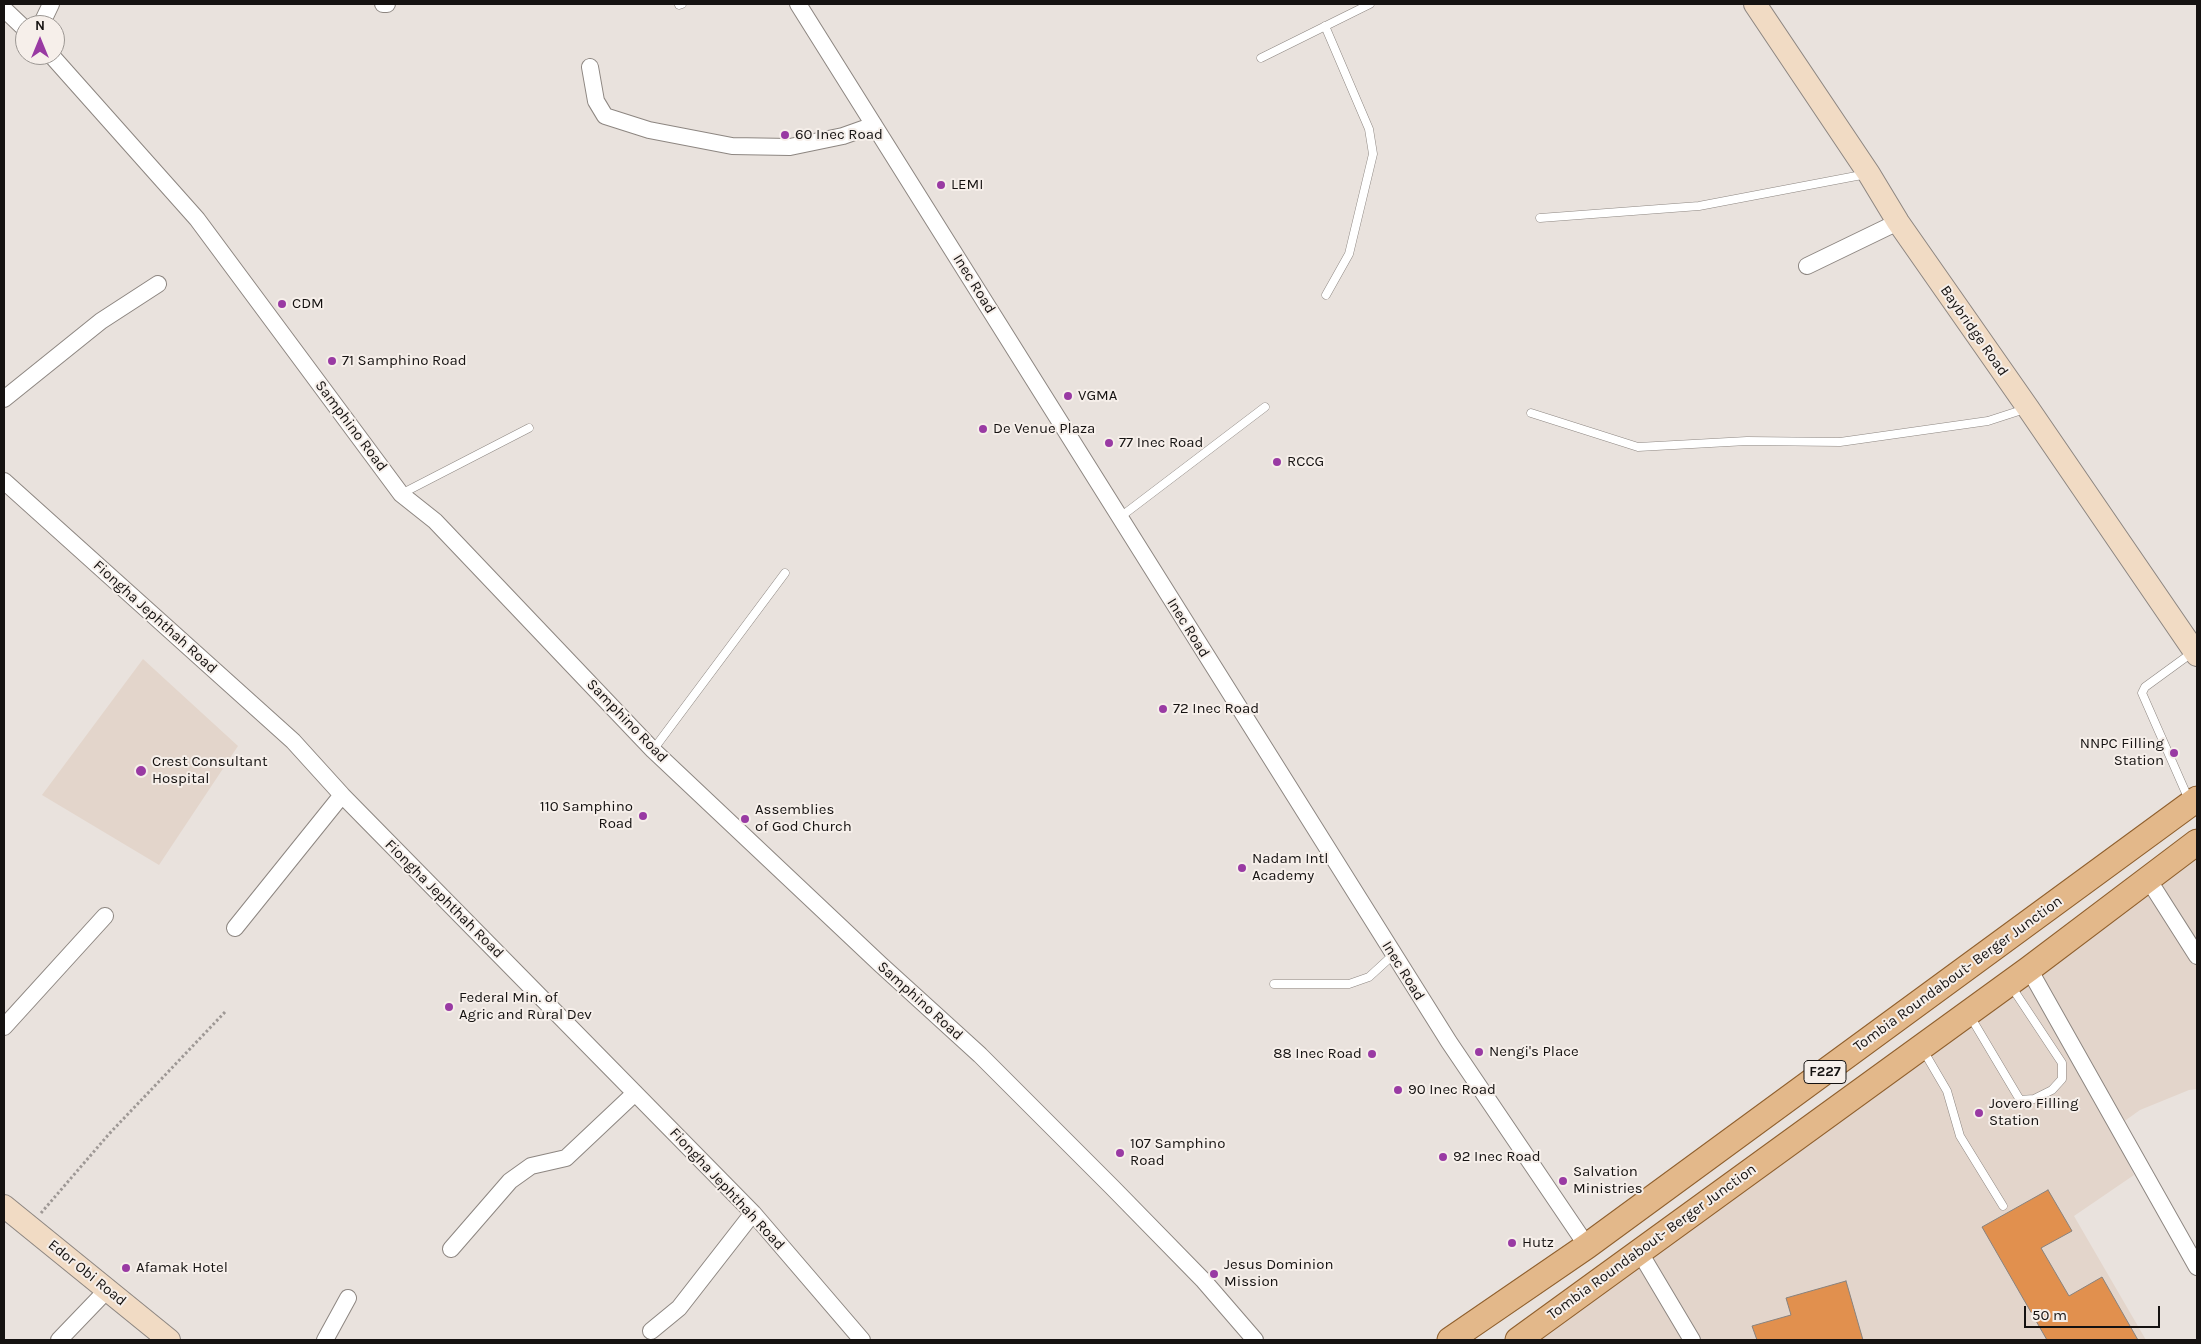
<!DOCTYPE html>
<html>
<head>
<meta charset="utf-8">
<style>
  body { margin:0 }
  #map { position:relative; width:2201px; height:1344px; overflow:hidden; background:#e9e2dd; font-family:Karla,sans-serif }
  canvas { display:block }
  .frame { position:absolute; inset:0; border:5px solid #151211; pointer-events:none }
  .north { position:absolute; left:15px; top:15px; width:50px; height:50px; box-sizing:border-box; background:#f6efea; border:1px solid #9c9793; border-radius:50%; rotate:0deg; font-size:14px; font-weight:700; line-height:20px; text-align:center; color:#151211 }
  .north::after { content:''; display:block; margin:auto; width:18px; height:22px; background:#993aa3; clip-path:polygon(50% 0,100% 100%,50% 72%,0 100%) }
  .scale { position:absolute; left:2024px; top:1306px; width:136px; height:22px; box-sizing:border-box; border:2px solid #151211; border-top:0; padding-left:6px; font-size:15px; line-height:18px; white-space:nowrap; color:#151211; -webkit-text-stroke:4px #f6efea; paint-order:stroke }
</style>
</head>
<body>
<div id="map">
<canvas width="2201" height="1344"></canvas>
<div class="frame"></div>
<div class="north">N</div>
<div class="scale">50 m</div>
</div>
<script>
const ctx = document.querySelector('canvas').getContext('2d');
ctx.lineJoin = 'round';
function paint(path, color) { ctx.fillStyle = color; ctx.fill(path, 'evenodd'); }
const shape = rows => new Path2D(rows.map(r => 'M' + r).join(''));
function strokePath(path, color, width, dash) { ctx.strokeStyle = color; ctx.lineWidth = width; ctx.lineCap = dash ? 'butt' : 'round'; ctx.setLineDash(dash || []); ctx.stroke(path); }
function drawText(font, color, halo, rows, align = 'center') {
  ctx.font = font + ' Karla,sans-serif'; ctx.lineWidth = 4; ctx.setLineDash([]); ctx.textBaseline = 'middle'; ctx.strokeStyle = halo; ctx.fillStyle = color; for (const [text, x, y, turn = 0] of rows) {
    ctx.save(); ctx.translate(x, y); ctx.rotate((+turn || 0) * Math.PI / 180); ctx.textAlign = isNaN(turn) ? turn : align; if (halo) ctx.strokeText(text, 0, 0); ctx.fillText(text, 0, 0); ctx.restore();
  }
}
paint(shape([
  [143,659,238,746,159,865,42,795],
  [2197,858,2197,1089,2189,1090,2140,1110,2112,1130,2134,1175,2074,1216,2146,1340,1538,1340]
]), '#e3d5cb');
const building = shape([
  [2048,1190,2072,1231,2041,1248,2069,1296,2102,1277,2138,1340,2047,1340,1982,1227,2048,1190],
  [1846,1281,1863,1340,1757,1340,1752,1326,1791,1315,1786,1298,1846,1281]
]);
paint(building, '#e1904e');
strokePath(building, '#89827d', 1);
const lane = shape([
  [679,5,682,4],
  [1325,26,1369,129,1373,154,1349,254,1326,295],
  [1261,58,1370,4],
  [1540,218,1699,206,1867,174],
  [1531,413,1638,447,1747,441,1840,442,1988,421,2025,409],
  [401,494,529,428],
  [1119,518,1265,407],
  [653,750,785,573],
  [2189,800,2142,693,2145,687,2193,652],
  [1274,984,1349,984,1369,977,1393,955],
  [1970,1016,2020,1100,2034,1099,2052,1090,2062,1079,2062,1063,2011,986],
  [1923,1050,1947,1091,1960,1136,2003,1206]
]);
const street = shape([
  [383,4,387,4],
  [798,4,1449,1042,1587,1246],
  [4,9,25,29],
  [41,25,51,4],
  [51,55,197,219,401,494,435,521,653,750,880,964,980,1055,1112,1187,1204,1281,1255,1340],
  [590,67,596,101,605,116,649,130,732,146,790,147,843,136,874,125],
  [1807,266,1898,222],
  [4,399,101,321,158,284],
  [4,481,293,741,342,795,753,1213,862,1340],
  [2148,879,2197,956],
  [235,928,342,795],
  [2029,969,2197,1267],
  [4,1027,105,916],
  [451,1249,510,1181,531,1166,566,1158,635,1093],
  [1639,1251,1692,1340],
  [651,1331,679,1308,753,1213],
  [59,1340,108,1289],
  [325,1340,348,1298]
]);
const secondary = shape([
  [1755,4,1869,174,1898,222,2028,408,2197,655],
  [4,1206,169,1340]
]);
const primary = shape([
  [1450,1340,1587,1246,2197,799],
  [1518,1340,2029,969,2197,842]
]);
strokePath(lane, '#8d8681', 9);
strokePath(street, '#8d8681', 18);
strokePath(secondary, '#8d8681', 24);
strokePath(primary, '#8f5f2d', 27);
strokePath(shape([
  [41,1213,109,1134,226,1011]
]), '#9e9895', 3, [2.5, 2.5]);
strokePath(lane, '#fff', 8);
strokePath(street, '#fff', 16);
strokePath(secondary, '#f1dbc4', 22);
strokePath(primary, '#e3b88a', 25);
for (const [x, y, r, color] of [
  [785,135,5,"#993aa3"],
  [941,185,5,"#993aa3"],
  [282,304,5,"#993aa3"],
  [332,361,5,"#993aa3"],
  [1068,396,5,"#993aa3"],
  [983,429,5,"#993aa3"],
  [1109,443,5,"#993aa3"],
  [1277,462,5,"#993aa3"],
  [1163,709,5,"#993aa3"],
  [2174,753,5,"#993aa3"],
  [141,771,6,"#993aa3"],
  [643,816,5,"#993aa3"],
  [745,819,5,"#993aa3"],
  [1242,868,5,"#993aa3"],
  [449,1007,5,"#993aa3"],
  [1479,1052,5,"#993aa3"],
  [1372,1054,5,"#993aa3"],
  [1398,1090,5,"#993aa3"],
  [1979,1113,5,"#993aa3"],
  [1120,1153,5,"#993aa3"],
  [1443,1157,5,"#993aa3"],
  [1563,1181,5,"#993aa3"],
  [1512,1243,5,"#993aa3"],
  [126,1268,5,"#993aa3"],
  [1214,1274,5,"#993aa3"]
]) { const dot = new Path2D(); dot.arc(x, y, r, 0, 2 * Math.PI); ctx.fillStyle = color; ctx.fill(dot); strokePath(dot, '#f6efea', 2); }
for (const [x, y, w] of [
  [1825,1072,42]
]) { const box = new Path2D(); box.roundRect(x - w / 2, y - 11.5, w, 23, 4); ctx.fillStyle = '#f6efea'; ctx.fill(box); strokePath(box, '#151211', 1); }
drawText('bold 14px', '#151211', null, [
  ["F227",1825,1072]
]);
drawText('15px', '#151211', '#f6efea', [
  ["60 Inec Road",795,135],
  ["LEMI",951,185],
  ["CDM",292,304],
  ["71 Samphino Road",342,361],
  ["VGMA",1078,396],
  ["De Venue Plaza",993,429],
  ["77 Inec Road",1119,443],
  ["RCCG",1287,462],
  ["72 Inec Road",1173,709],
  ["NNPC Filling",2164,744,"right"],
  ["Station",2164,761,"right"],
  ["Crest Consultant",152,762],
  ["Hospital",152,779],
  ["110 Samphino",633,807,"right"],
  ["Road",633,824,"right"],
  ["Assemblies",755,810],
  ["of God Church",755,827],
  ["Nadam Intl",1252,859],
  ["Academy",1252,876],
  ["Federal Min. of",459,998],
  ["Agric and Rural Dev",459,1015],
  ["Nengi's Place",1489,1052],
  ["88 Inec Road",1362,1054,"right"],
  ["90 Inec Road",1408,1090],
  ["Jovero Filling",1989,1104],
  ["Station",1989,1121],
  ["107 Samphino",1130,1144],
  ["Road",1130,1161],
  ["92 Inec Road",1453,1157],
  ["Salvation",1573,1172],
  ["Ministries",1573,1189],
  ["Hutz",1522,1243],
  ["Jesus Dominion",1224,1265],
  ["Mission",1224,1282],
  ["Afamak Hotel",136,1268]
], 'left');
drawText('15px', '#151211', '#f6efea', [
  ["Inec Road",974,284,58],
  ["Baybridge Road",1974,331,55],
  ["Samphino Road",351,426,53],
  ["Fiongha Jephthah Road",155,617,42],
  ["Inec Road",1188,628,58],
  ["Samphino Road",627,721,46],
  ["Fiongha Jephthah Road",444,899,45],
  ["Inec Road",1403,971,58],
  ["Tombia Roundabout- Berger Junction",1958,974,-36],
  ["Samphino Road",920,1001,42],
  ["Fiongha Jephthah Road",727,1189,47],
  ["Tombia Roundabout- Berger Junction",1652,1242,-36],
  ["Edor Obi Road",87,1273,39]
]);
</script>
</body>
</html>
